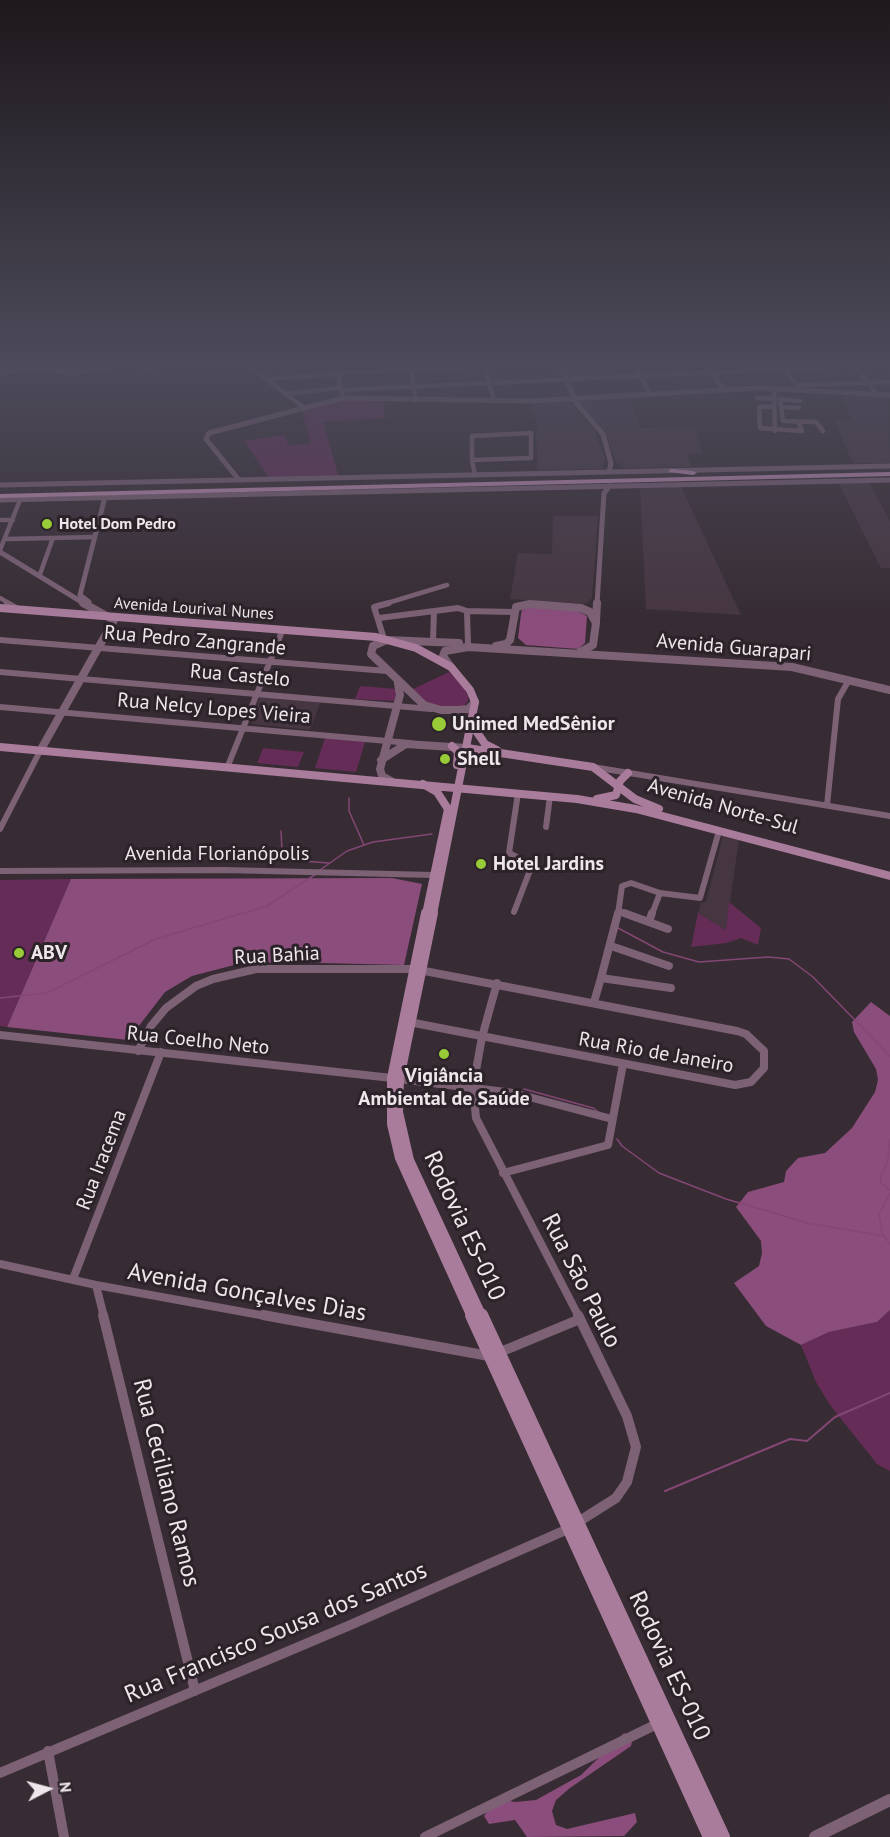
<!DOCTYPE html>
<html>
<head>
<meta charset="utf-8">
<style>
  body { margin:0 }
  #map { position:relative; width:890px; height:1837px; overflow:hidden; background:#372c33; font-family:"PT Sans",sans-serif }
  canvas { display:block }
  .north { position:absolute; left:18px; top:1759px; width:60px; height:60px; -webkit-text-stroke:4px #2c2229; paint-order:stroke; rotate:84deg; font-size:16px; font-weight:700; line-height:24px; text-align:center; color:#ede6ea }
  .north::after { content:''; display:block; margin:auto; width:21px; height:27px; background:#ede6ea; clip-path:polygon(50% 0,100% 100%,50% 72%,0 100%) }
</style>
</head>
<body>
<div id="map">
<canvas width="890" height="1837"></canvas>
<div class="north">N</div>
</div>
<script>
const ctx = document.querySelector('canvas').getContext('2d');
ctx.lineJoin = 'round';
function paint(path, color) { ctx.fillStyle = color; ctx.fill(path, 'evenodd'); }
const shape = rows => new Path2D(rows.map(r => 'M' + r).join(''));
function strokePath(path, color, width, dash) { ctx.strokeStyle = color; ctx.lineWidth = width; ctx.lineCap = dash ? 'butt' : 'round'; ctx.setLineDash(dash || []); ctx.stroke(path); }
function drawText(font, color, halo, rows, align = 'center') {
  ctx.font = font + ' "PT Sans",sans-serif'; ctx.lineWidth = 6; ctx.setLineDash([]); ctx.textBaseline = 'middle'; ctx.strokeStyle = halo; ctx.fillStyle = color; for (const [text, x, y, turn = 0] of rows) {
    ctx.save(); ctx.translate(x, y); ctx.rotate((+turn || 0) * Math.PI / 180); ctx.textAlign = isNaN(turn) ? turn : align; if (halo) ctx.strokeText(text, 0, 0); ctx.fillText(text, 0, 0); ctx.restore();
  }
}
paint(shape([
  [842,396,889,397,890,463,853,463,834,421,852,420],
  [630,397,640,428,695,427,702,453,687,453,692,467,624,468,616,462,605,431,577,400],
  [569,400,592,429,538,429,530,402],
  [536,430,594,430,605,458,602,469,538,470],
  [868,481,890,521,890,568,881,568,838,482],
  [681,487,741,615,646,609,640,488],
  [553,516,598,516,592,598,586,604,510,599,518,553,552,554],
  [260,696,321,701,310,730,252,724],
  [723,835,739,840,726,930,698,913,701,903,706,902]
]), '#463641');
paint(shape([
  [562,364,601,364,606,376,568,378],
  [384,398,385,418,323,422,339,478,270,479,244,441,284,435,289,446,311,443,301,409,342,399],
  [449,672,462,684,468,696,468,701,463,707,456,709,428,704,411,690],
  [360,686,397,689,395,701,355,699],
  [325,738,365,742,356,772,315,768],
  [263,748,304,752,298,767,257,763],
  [71,879,7,1027,0,1026,0,880],
  [729,902,761,928,758,945,741,938,727,943,691,947,698,913,726,930],
  [890,1310,890,1471,877,1464,830,1405,816,1382,801,1345,829,1332,877,1322]
]), '#652c57');
paint(shape([
  [0,364,154,364,152,371,126,366,71,376,34,369,0,376],
  [533,607,578,611,587,616,585,643,578,649,526,645,518,638,521,614,522,610],
  [392,878,422,884,404,965,281,962,238,964,192,976,165,992,128,1040,7,1027,71,879],
  [871,1002,890,1016,890,1310,877,1322,829,1332,801,1345,766,1326,734,1283,759,1266,762,1253,761,1241,736,1207,748,1192,784,1182,786,1171,798,1158,825,1153,852,1128,875,1092,878,1080,876,1069,854,1032,852,1022],
  [624,1733,633,1737,631,1746,570,1788,556,1800,552,1811,556,1825,567,1829,635,1813,637,1822,624,1836,527,1837,515,1820,489,1824,484,1816,496,1798,515,1802,536,1800,581,1775]
]), '#8b4d7c');
strokePath(shape([
  [349,798,349,811,364,845],
  [281,831,282,850,288,860,329,863],
  [320,870,347,851,373,842,432,834],
  [618,928,663,952,699,962,768,957,789,959,813,977,890,1056],
  [0,998,47,993,156,939,267,906,316,874],
  [524,1089,593,1108,600,1113],
  [617,1139,622,1146,659,1173,726,1199,808,1223,884,1236],
  [890,1139,888,1160,880,1177,881,1183,890,1190],
  [890,1193,879,1215,882,1233,890,1244]
]), '#844775', 1.5);
strokePath(shape([
  [665,1491,790,1439,807,1441,835,1417,890,1393]
]), '#844775', 2);
strokePath(shape([
  [246,364,302,406],
  [410,364,416,401],
  [484,364,494,401],
  [635,364,650,394],
  [706,364,724,390],
  [782,364,799,389],
  [854,364,877,395],
  [337,373,531,364],
  [266,379,337,374],
  [797,385,890,382],
  [774,389,775,431],
  [341,390,888,364],
  [285,394,340,388],
  [757,398,775,399],
  [800,401,780,399,783,421,816,422,823,431],
  [774,407,759,407,760,428,802,431,799,423],
  [781,407,799,408],
  [531,433,531,458,472,460,472,436,531,433],
  [472,460,475,475],
  [0,520,13,520],
  [7,539,95,537],
  [0,550,20,500],
  [40,574,53,538],
  [0,598,10,604],
  [384,604,447,585]
]), '#7d6175', 4.5);
strokePath(shape([
  [7,603,18,609],
  [467,611,468,644],
  [379,618,458,608,467,611,513,612],
  [384,639,374,607,389,603],
  [0,640,387,671],
  [433,641,434,611],
  [0,672,431,709],
  [0,707,410,743],
  [593,767,890,816],
  [227,768,283,629],
  [827,805,838,699,849,680],
  [546,827,550,796],
  [0,829,40,751],
  [0,871,223,870,434,875],
  [619,911,628,914],
  [514,912,532,865,509,853,518,793],
  [618,914,622,886,631,883,660,893,700,898,719,831],
  [652,914,660,893]
]), '#7d6175', 6);
strokePath(shape([
  [618,913,601,978,671,988],
  [624,913,668,929],
  [649,922,652,913],
  [611,946,669,966],
  [497,983,482,1037,473,1087,476,1118,579,1317],
  [594,1002,601,978],
  [0,1035,392,1078],
  [138,1051,151,1026,166,1008,196,986,213,979,256,969,414,969,737,1031,746,1034,764,1051,764,1068,751,1082,735,1085,409,1022],
  [399,1079,514,1093,612,1119],
  [503,1173,608,1145,623,1064],
  [0,1264,96,1285,271,1317],
  [73,1279,161,1052],
  [96,1285,104,1317]
]), '#7d6175', 8);
strokePath(shape([
  [103,1315,195,1691],
  [263,1315,489,1356],
  [578,1315,627,1416,636,1447,627,1482,616,1498,578,1522],
  [498,1353,580,1319],
  [48,1751,64,1837],
  [0,1773,348,1626,568,1529],
  [425,1837,657,1724]
]), '#7d6175', 10);
strokePath(shape([
  [336,364,343,398],
  [559,364,577,404,603,434,611,463,609,472],
  [239,480,206,439,209,433,343,398,530,401,758,388,890,395],
  [0,485,890,466],
  [0,500,890,480],
  [0,552,85,604],
  [89,602,80,595,105,497],
  [597,604,604,493,610,486]
]), '#7d6175', 5);
strokePath(shape([
  [596,621,597,603],
  [459,643,386,640,373,646,371,654,424,705,441,710,458,710,468,709,475,702],
  [496,646,506,644,510,640,516,607,530,604,581,608,590,612,596,623,593,645,580,652],
  [451,667,443,656,445,651,468,647,792,667,890,690],
  [40,751,114,620,83,603],
  [381,760,406,744,467,748],
  [391,781,382,776,380,769,400,695,398,683]
]), '#7d6175', 8);
strokePath(shape([
  [815,1837,890,1800]
]), '#7d6175', 12);
strokePath(shape([
  [0,608,376,637,416,648,451,667,470,690,475,702,433,914],
  [472,725,485,744,497,750],
  [452,746,458,752,457,765],
  [0,747,577,799,636,809,890,876],
  [467,748,593,767,635,799,659,809],
  [423,784,437,792,448,809,426,914],
  [597,799,616,795,620,781,628,773]
]), '#a97c9c', 8);
strokePath(shape([
  [426,913,392,1078,392,1124,400,1158,472,1317],
  [433,913,399,1079,398,1112,409,1160,482,1317]
]), '#a97c9c', 10);
strokePath(shape([
  [472,1315,710,1837],
  [481,1315,723,1837]
]), '#a97c9c', 14);
paint(shape([
  [671,469,693,471,697,473,693,475,669,472,669,470,671,469],
  [890,472,890,476,0,498,0,494,890,472]
]), '#ca91ba');
const sky = ctx.createLinearGradient(0, 0, 0, 621);
sky.addColorStop(0, '#1e181c');
sky.addColorStop(0.59, '#4d4b5b');
sky.addColorStop(1, '#4d4b5b00');
ctx.fillStyle = sky;
ctx.fillRect(0, 0, 890, 621);
for (const [x, y, r, color] of [
  [47,524,6,"#98cb37"],
  [439,724,8,"#98cb37"],
  [445,759,6,"#98cb37"],
  [481,864,6,"#98cb37"],
  [19,953,6,"#98cb37"],
  [444,1054,6,"#98cb37"]
]) { const dot = new Path2D(); dot.arc(x, y, r, 0, 2 * Math.PI); ctx.fillStyle = color; ctx.fill(dot); strokePath(dot, '#2c2229', 2); }
drawText('bold 16px', '#ede6ea', '#2c2229', [
  ["Hotel Dom Pedro",59,524]
], 'left');
drawText('16px', '#ede6ea', '#2c2229', [
  ["Avenida Lourival Nunes",194,609,4]
]);
drawText('20px', '#ede6ea', '#2c2229', [
  ["Rua Pedro Zangrande",195,641,5],
  ["Avenida Guarapari",734,648,5],
  ["Rua Castelo",240,676,5],
  ["Rua Nelcy Lopes Vieira",214,709,5],
  ["Avenida Norte-Sul",723,807,16],
  ["Avenida Florianópolis",217,854],
  ["Rua Bahia",277,956,-3],
  ["Rua Coelho Neto",198,1041,6],
  ["Rua Rio de Janeiro",656,1053,10],
  ["Rua Iracema",102,1160,-69]
]);
drawText('bold 20px', '#ede6ea', '#2c2229', [
  ["Unimed MedSênior",452,724],
  ["Shell",457,759],
  ["Hotel Jardins",493,864],
  ["ABV",31,953],
  ["Vigiância",444,1076,"center"],
  ["Ambiental de Saúde",444,1099,"center"]
], 'left');
drawText('24px', '#ede6ea', '#2c2229', [
  ["Rodovia ES-010",464,1226,65],
  ["Rua São Paulo",581,1281,63],
  ["Avenida Gonçalves Dias",247,1293,10],
  ["Rua Ceciliano Ramos",166,1483,76],
  ["Rua Francisco Sousa dos Santos",276,1633,-23],
  ["Rodovia ES-010",669,1666,65]
]);
</script>
</body>
</html>
